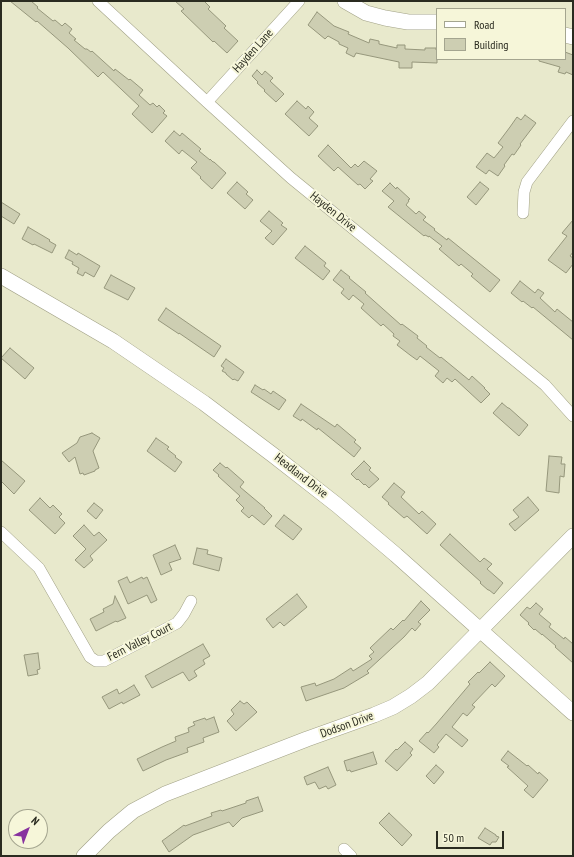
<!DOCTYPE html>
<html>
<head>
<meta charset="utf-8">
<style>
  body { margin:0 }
  #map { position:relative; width:574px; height:857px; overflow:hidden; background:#e8e9cc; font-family:"PT Sans Narrow",sans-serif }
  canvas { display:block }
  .frame { position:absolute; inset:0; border:2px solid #2a2b20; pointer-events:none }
  .legend { position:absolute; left:436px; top:8px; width:130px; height:52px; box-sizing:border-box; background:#f6f6d9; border:1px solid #a4a58f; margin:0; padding:5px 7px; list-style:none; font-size:12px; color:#2a2b20 }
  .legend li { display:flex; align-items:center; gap:8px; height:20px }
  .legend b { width:20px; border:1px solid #a4a58f }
  .north { position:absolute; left:8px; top:809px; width:40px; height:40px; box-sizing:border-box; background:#f6f6d9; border:1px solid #a4a58f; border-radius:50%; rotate:42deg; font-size:11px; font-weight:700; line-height:16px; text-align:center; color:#2a2b20 }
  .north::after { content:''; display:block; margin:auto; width:14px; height:18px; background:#88329f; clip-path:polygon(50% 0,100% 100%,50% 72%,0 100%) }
  .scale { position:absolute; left:436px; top:831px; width:68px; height:18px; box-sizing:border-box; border:2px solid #2a2b20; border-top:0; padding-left:5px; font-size:12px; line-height:14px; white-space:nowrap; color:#2a2b20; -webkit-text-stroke:3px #f6f6d9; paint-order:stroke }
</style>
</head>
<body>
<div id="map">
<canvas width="574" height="857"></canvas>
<div class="frame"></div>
<ul class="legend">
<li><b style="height:5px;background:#fff"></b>Road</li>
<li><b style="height:11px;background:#cdceb2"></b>Building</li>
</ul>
<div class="north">N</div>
<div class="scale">50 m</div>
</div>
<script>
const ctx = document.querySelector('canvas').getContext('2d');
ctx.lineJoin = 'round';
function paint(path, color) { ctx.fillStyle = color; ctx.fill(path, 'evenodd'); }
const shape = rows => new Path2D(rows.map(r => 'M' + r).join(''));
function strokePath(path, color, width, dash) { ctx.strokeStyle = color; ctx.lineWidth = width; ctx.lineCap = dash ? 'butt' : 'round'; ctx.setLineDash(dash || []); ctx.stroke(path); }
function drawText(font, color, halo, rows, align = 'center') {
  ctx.font = font + ' "PT Sans Narrow",sans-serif'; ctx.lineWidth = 4; ctx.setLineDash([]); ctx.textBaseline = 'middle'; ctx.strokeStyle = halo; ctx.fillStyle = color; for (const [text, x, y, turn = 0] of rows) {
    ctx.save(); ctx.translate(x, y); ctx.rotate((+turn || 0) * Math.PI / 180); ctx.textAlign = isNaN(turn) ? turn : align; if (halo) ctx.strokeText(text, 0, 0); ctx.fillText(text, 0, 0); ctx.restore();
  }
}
const building = shape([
  [10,1,31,1,38,7,37,8,53,21,55,20,62,26,65,23,72,29,69,33,76,39,74,40,85,49,87,49,91,52,92,51,114,71,115,69,129,80,130,79,143,90,139,95,150,105,153,103,157,107,159,105,165,111,163,113,167,116,152,133,132,114,139,106,103,72,98,77,68,48,37,21,36,22,10,1],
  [175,1,204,1,210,7,208,9,226,26,224,28,238,41,227,53,214,41,213,42,181,11,184,9,175,1],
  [317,12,334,26,349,32,348,34,369,43,370,39,379,41,379,44,397,48,397,45,405,45,405,49,425,50,425,48,436,48,436,50,437,50,437,63,412,62,412,68,399,68,399,62,356,53,354,57,346,53,348,48,339,44,339,42,328,36,325,39,308,25,317,12],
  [565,52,573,55,573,75,566,72,565,74,558,72,560,67,539,61,539,59,565,59,565,52],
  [257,70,262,75,265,71,273,78,270,81,284,94,276,102,264,91,265,90,257,83,258,82,252,76,257,70],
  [297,101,306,109,308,106,314,112,309,118,318,126,309,136,285,114,297,101],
  [525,115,536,123,520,144,521,145,514,155,512,154,504,165,505,166,498,176,489,170,486,174,476,167,487,153,494,158,503,147,498,143,510,127,517,117,521,120,525,115],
  [174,131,180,136,182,133,201,149,199,151,210,160,210,159,213,162,214,162,226,173,212,189,200,178,201,177,191,168,197,162,182,150,179,154,165,141,174,131],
  [328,145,351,168,355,164,358,167,364,161,377,171,370,179,373,181,365,189,360,184,358,185,338,167,334,171,318,156,328,145],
  [237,182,248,192,246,194,253,200,245,209,227,193,237,182],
  [480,182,489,189,476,205,467,197,480,182],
  [390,183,396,189,397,187,410,199,408,200,409,201,406,205,416,214,419,211,426,217,423,220,435,229,434,230,447,240,448,238,500,280,490,292,471,276,473,274,461,264,459,266,439,249,442,246,429,236,429,237,425,235,424,236,388,207,394,201,382,191,390,183],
  [1,202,20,214,14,224,1,216,1,202],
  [269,211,283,223,281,225,287,229,273,245,265,238,272,231,260,221,269,211],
  [573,220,573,252,570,256,573,258,573,264,566,273,548,260,567,236,562,233,573,220],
  [28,227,50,240,49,241,56,245,52,253,34,244,33,245,22,239,28,227],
  [305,246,326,263,324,266,330,271,323,280,295,258,305,246],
  [69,250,77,255,78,253,100,266,94,277,85,272,83,276,77,273,79,268,72,264,73,262,65,258,69,250],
  [341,270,350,277,349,278,366,292,365,293,401,325,402,324,418,336,417,338,427,346,426,347,440,358,441,357,469,380,472,376,485,388,484,388,490,394,481,403,455,379,452,382,447,378,443,383,435,376,439,371,420,356,417,360,410,355,397,345,400,341,393,336,394,334,383,324,381,326,361,308,364,304,353,295,349,300,341,293,344,289,333,280,341,270],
  [111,275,135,288,128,300,104,288,111,275],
  [520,281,535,293,538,289,544,293,540,298,555,312,557,309,573,322,573,340,533,307,532,308,523,301,522,302,511,293,520,281],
  [166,308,221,346,214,357,179,333,179,334,158,320,166,308],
  [10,348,34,368,25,379,1,358,10,348],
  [226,359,244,372,238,381,234,379,233,380,226,374,226,373,222,371,224,368,221,366,226,359],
  [255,385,263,390,264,389,271,394,273,391,286,400,279,410,251,392,255,385],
  [502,403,508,408,509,408,528,425,519,436,493,413,502,403],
  [301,404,335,427,337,424,356,440,354,442,361,448,354,457,318,428,317,430,302,419,301,421,293,416,301,404],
  [92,433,100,438,93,451,99,468,95,470,95,471,84,475,83,473,80,474,75,457,69,462,62,453,77,443,80,437,92,433],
  [156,438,169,447,167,449,176,456,175,457,182,462,175,472,147,451,156,438],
  [549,456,562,457,561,464,565,464,564,477,560,476,559,493,546,491,549,456],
  [1,460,25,481,14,494,1,481,1,460],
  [364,461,371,468,369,470,379,479,369,488,365,484,364,485,358,479,357,480,351,474,364,461],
  [220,463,226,468,227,467,244,482,240,487,265,508,264,508,272,516,264,525,252,515,249,518,241,511,244,508,236,500,240,496,218,476,219,475,213,470,220,463],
  [394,483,405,492,401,497,419,514,422,511,436,524,427,534,407,516,404,518,388,504,389,503,382,497,394,483],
  [528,497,539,510,515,531,509,524,519,517,513,510,528,497],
  [40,498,50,508,53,505,62,514,59,517,65,523,55,534,29,510,40,498],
  [94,503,103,510,96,519,87,511,94,503],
  [284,515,302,529,293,540,275,526,284,515],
  [84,525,94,536,99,532,107,540,90,556,93,560,84,568,75,560,86,549,73,536,84,525],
  [450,534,480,562,484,558,492,564,487,569,503,583,494,594,489,590,488,590,480,583,481,582,440,545,450,534],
  [175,545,181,559,169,563,172,570,161,575,153,555,175,545],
  [197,548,208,550,207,554,222,558,219,571,193,564,197,548],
  [127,577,130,583,142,577,143,579,147,577,157,600,151,603,147,595,128,604,118,581,127,577],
  [297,594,307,607,284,626,280,622,273,628,266,619,297,594],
  [115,596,126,618,117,622,116,621,96,631,90,619,104,612,103,609,113,604,115,596],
  [421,601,430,610,418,622,421,624,415,631,412,628,404,637,367,671,369,673,344,688,306,701,301,687,315,683,316,686,334,679,351,668,353,671,372,659,369,656,374,652,370,648,391,628,393,630,403,620,404,621,421,601],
  [536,603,543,609,539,614,551,624,549,627,564,639,565,637,573,644,573,663,555,647,556,646,542,634,542,635,535,629,534,630,528,624,529,623,520,615,527,607,530,609,536,603],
  [203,644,210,656,203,660,205,664,194,671,197,676,189,681,183,672,152,688,145,676,203,644],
  [38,653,40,669,37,670,38,674,28,676,24,655,38,653],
  [490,662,505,676,495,687,492,684,472,705,475,707,467,716,463,713,452,727,468,740,462,747,446,734,437,745,439,747,434,753,419,741,427,732,428,733,437,723,470,684,468,682,478,672,479,673,490,662],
  [134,685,140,695,123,704,122,702,109,709,102,697,117,689,119,694,134,685],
  [240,701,244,704,247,702,257,712,236,731,227,721,234,714,231,710,240,701],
  [214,717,219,732,203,738,204,742,187,748,188,752,166,760,143,771,137,759,162,747,176,741,175,737,189,732,188,728,195,725,193,722,205,718,206,720,214,717],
  [405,742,413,749,410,753,412,755,397,771,385,761,396,749,397,750,405,742],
  [508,751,527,766,528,765,538,774,539,772,548,780,533,798,524,790,528,786,507,767,509,766,501,760,508,751],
  [373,752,377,764,351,772,350,770,347,771,344,761,373,752],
  [436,765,444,772,434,784,426,776,436,765],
  [328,767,336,785,328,789,326,786,319,789,315,782,307,785,304,777,328,767],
  [258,797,263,811,242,818,233,827,229,822,193,835,169,852,162,841,184,825,185,826,212,816,211,813,221,810,222,811,246,803,246,801,258,797],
  [389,813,412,835,402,846,379,823,389,813],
  [485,828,496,835,496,836,499,837,496,842,492,842,490,845,478,838,485,828]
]);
paint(building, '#cdceb2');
strokePath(building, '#96977c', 1);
const street = shape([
  [98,1,207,102,291,178,545,385,573,416],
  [207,102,299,1],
  [523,213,524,192,527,182,573,121],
  [1,532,39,568,90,657,96,661,104,661,177,623,184,614,191,601],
  [344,849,351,856]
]);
const secondary = shape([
  [345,1,366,13,385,18,408,22,437,22],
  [565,35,573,37],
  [1,276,113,341,204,403,273,455,337,505,396,555,573,713],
  [84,856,109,831,133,811,165,794,307,739,374,715,393,707,411,696,428,683,573,536]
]);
strokePath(street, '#a1a186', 12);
strokePath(secondary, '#a1a186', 16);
strokePath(street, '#fff', 11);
strokePath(secondary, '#fff', 15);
drawText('12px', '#2a2b20', '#f6f6d9', [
  ["Hayden Lane",253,51,-48],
  ["Hayden Drive",333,212,39],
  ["Headland Drive",301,476,38],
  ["Fern Valley Court",140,642,-27],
  ["Dodson Drive",347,725,-20]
]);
</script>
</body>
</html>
